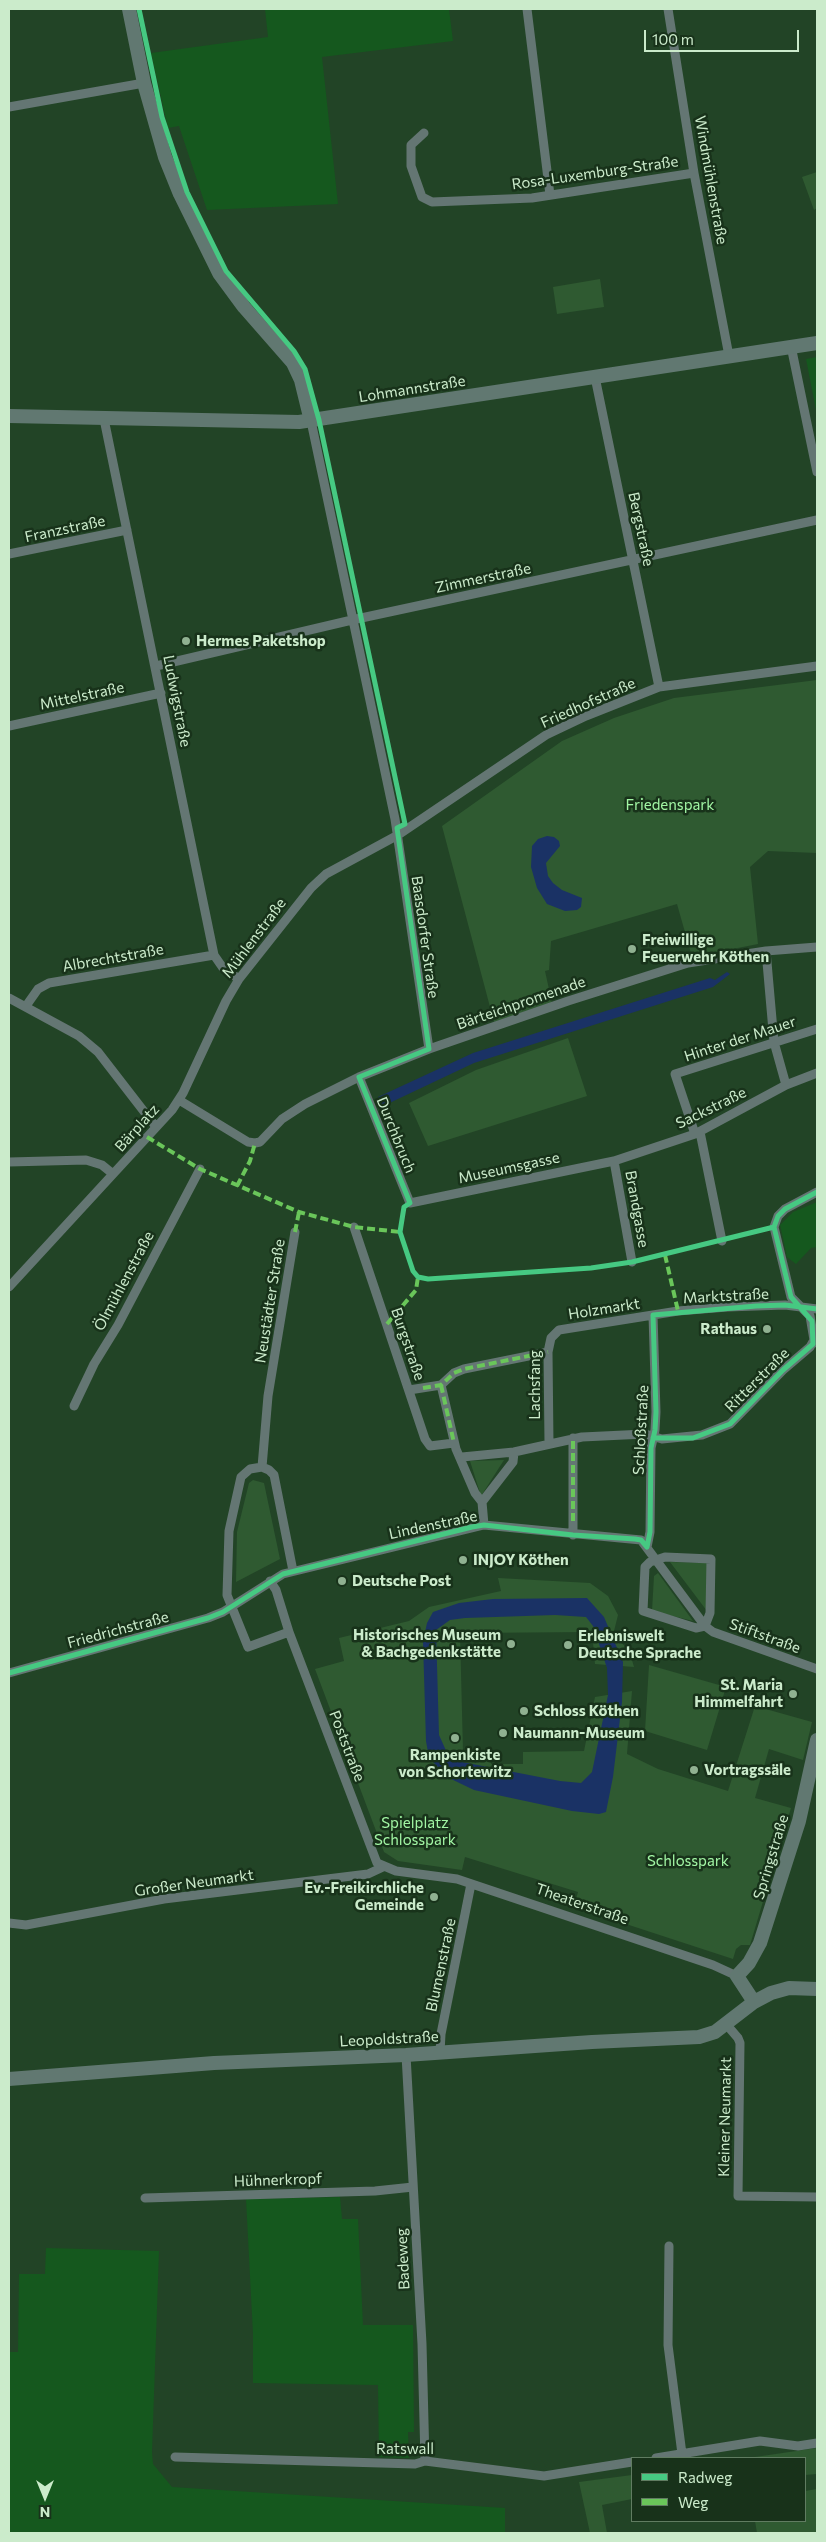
<!DOCTYPE html>
<html>
<head>
<meta charset="utf-8">
<style>
  body { margin:0 }
  #map { position:relative; width:826px; height:2542px; overflow:hidden; background:#224426; font-family:Commissioner,sans-serif }
  canvas { display:block }
  .frame { position:absolute; inset:0; border:10px solid #cbebcb; pointer-events:none }
  .legend { position:absolute; left:631px; top:2457px; width:175px; height:65px; box-sizing:border-box; background:#18321a; border:1px solid #607c61; margin:0; padding:6px 9px; list-style:none; font-size:15px; color:#cbebcb }
  .legend li { display:flex; align-items:center; gap:10px; height:25px }
  .legend b { width:25px; border:1px solid #607c61 }
  .north { position:absolute; left:20px; top:2472px; width:50px; height:50px; -webkit-text-stroke:4px #18321a; paint-order:stroke; rotate:180deg; font-size:14px; font-weight:700; line-height:20px; text-align:center; color:#cbebcb }
  .north::after { content:''; display:block; margin:auto; width:18px; height:22px; background:#cbebcb; clip-path:polygon(50% 0,100% 100%,50% 72%,0 100%) }
  .scale { position:absolute; left:644px; top:30px; width:155px; height:22px; box-sizing:border-box; border:2px solid #cbebcb; border-top:0; padding-left:6px; font-size:15px; line-height:18px; white-space:nowrap; color:#cbebcb; -webkit-text-stroke:4px #18321a; paint-order:stroke }
</style>
</head>
<body>
<div id="map">
<canvas width="826" height="2542"></canvas>
<div class="frame"></div>
<ul class="legend">
<li><b style="height:6px;background:#46c982"></b>Radweg</li>
<li><b style="height:6px;background:#6ac65a"></b>Weg</li>
</ul>
<div class="north">N</div>
<div class="scale">100 m</div>
</div>
<script>
const ctx = document.querySelector('canvas').getContext('2d');
ctx.lineJoin = 'round';
function paint(path, color) { ctx.fillStyle = color; ctx.fill(path, 'evenodd'); }
const shape = rows => new Path2D(rows.map(r => 'M' + r).join(''));
function strokePath(path, color, width, dash) { ctx.strokeStyle = color; ctx.lineWidth = width; ctx.lineCap = dash ? 'butt' : 'round'; ctx.setLineDash(dash || []); ctx.stroke(path); }
function drawText(font, color, halo, rows, align = 'center') {
  ctx.font = font + ' Commissioner,sans-serif'; ctx.lineWidth = 5; ctx.setLineDash([]); ctx.textBaseline = 'middle'; ctx.strokeStyle = halo; ctx.fillStyle = color; for (const [text, x, y, turn = 0] of rows) {
    ctx.save(); ctx.translate(x, y); ctx.rotate((+turn || 0) * Math.PI / 180); ctx.textAlign = isNaN(turn) ? turn : align; if (halo) ctx.strokeText(text, 0, 0); ctx.fillText(text, 0, 0); ctx.restore();
  }
}
paint(shape([
  [265,9,449,9,453,41,322,57,338,204,207,210,179,126,168,128,151,53,268,37],
  [817,357,817,415,806,359],
  [817,1202,817,1247,811,1248,796,1264,787,1257,780,1225,793,1212],
  [340,2197,342,2219,358,2219,363,2325,413,2325,414,2432,408,2432,409,2458,379,2457,378,2385,253,2383,253,2334,246,2199],
  [46,2248,159,2251,152,2452,153,2464,172,2487,505,2508,505,2533,9,2533,9,2352,18,2352,19,2274,45,2274]
]), '#15581e');
paint(shape([
  [817,172,817,208,814,210,802,177],
  [600,279,604,307,557,314,553,287],
  [817,680,817,853,768,851,750,867,758,944,692,957,677,904,551,941,549,970,545,971,552,1003,494,1022,442,826,562,741,614,718,674,698],
  [568,1038,587,1096,428,1146,409,1103,476,1070],
  [504,1460,481,1496,470,1461],
  [253,1480,264,1483,280,1559,236,1582,237,1532,249,1483],
  [670,1562,707,1563,707,1611],
  [658,1573,693,1621,652,1611,654,1576],
  [498,1578,590,1583,608,1596,618,1615,613,1635,629,1650,634,1667,595,1664,592,1632,460,1633,463,1751,490,1751,491,1764,523,1764,523,1752,584,1751,595,1697,632,1691,627,1754,658,1769,728,1791,755,1706,812,1722,803,1760,769,1749,755,1798,791,1808,750,1945,741,1945,736,1949,733,1959,574,1907,578,1892,465,1857,462,1870,398,1861,384,1852,315,1669,344,1661,339,1638,409,1621,429,1607,501,1591],
  [649,1665,726,1687,707,1750,645,1731],
  [817,2448,817,2474,805,2475,805,2458,748,2458],
  [632,2475,632,2499,602,2505,607,2533,590,2533,579,2482],
  [817,2489,817,2533,757,2533,755,2521,805,2521,805,2491]
]), '#2f5a31');
paint(shape([
  [547,836,554,837,559,841,560,846,546,863,548,876,553,883,562,890,582,898,581,907,577,910,565,911,547,904,537,888,531,867,532,846,538,839],
  [727,972,730,974,713,987,474,1063,381,1107,378,1097,473,1053,710,978,715,980],
  [587,1598,604,1617,623,1662,622,1702,613,1777,606,1812,599,1814,572,1811,474,1790,449,1778,429,1758,426,1741,423,1642,427,1623,433,1612,459,1603,493,1599],
  [555,1615,586,1617,593,1626,607,1668,608,1695,592,1772,581,1783,560,1781,462,1762,448,1755,439,1735,436,1630,450,1620,465,1618]
]), '#1a3265');
strokePath(shape([
  [527,9,550,195],
  [668,9,694,173,729,356],
  [9,107,144,83],
  [424,133,411,145,411,166,422,197,432,202,532,198,694,173],
  [791,346,817,472],
  [595,377,659,687],
  [104,419,214,955,223,968,239,979],
  [311,421,395,819,429,1049],
  [9,554,127,530],
  [156,666,352,620,817,520],
  [9,726,161,693],
  [766,951,774,1042,786,1085],
  [9,998,79,1036,98,1052,156,1127],
  [26,1006,38,989,49,983,214,955],
  [359,1077,410,1203,614,1161,695,1134,786,1085,817,1073],
  [179,1100,248,1142,255,1143,260,1142,282,1119,305,1104,359,1077,429,1049,568,1001,688,963,766,951,817,947],
  [700,1132,722,1241],
  [695,1134,675,1074,817,1029],
  [614,1161,632,1262],
  [9,1162,86,1160,102,1165,113,1174],
  [817,1192,785,1209,778,1216,774,1227,791,1297,810,1316,814,1340,817,1343],
  [354,1227,425,1439,430,1446,454,1443],
  [9,1287,172,1110,183,1093,226,1001,239,979,311,888,326,874,398,835,546,735,586,716,659,687,817,666],
  [441,1385,456,1449,475,1493,482,1502,484,1525],
  [409,1390,441,1385,454,1373,464,1369,548,1352],
  [74,1406,94,1364,118,1325,200,1169],
  [549,1444,548,1352,551,1338,559,1330,678,1311,727,1307,785,1305,817,1309],
  [462,1457,514,1452,582,1437,645,1434,662,1439,702,1435,730,1424,783,1370,810,1347,814,1340],
  [262,1467,268,1396,295,1232],
  [482,1502,513,1462,514,1452],
  [573,1535,573,1438],
  [647,1547,650,1532,651,1448,655,1430,656,1412,653,1315],
  [665,1557,711,1559,710,1613,705,1626,696,1628,643,1611,645,1567,650,1562,665,1557],
  [270,1581,276,1590,289,1632,377,1863,396,1871,457,1879,713,1965,737,1976],
  [289,1632,248,1647,227,1595,229,1531,241,1477,250,1469,262,1467,269,1470,274,1475,293,1571],
  [9,1673,208,1618,223,1612,283,1574,484,1525,641,1540,705,1626,713,1632,817,1669],
  [9,1923,26,1925,164,1899,368,1874,383,1867],
  [726,2024,738,2038,740,2043,738,2196,817,2197],
  [440,2053,441,2034,471,1884],
  [406,2055,422,2344,425,2461],
  [145,2198,375,2191,413,2187],
  [669,2246,668,2345,682,2454],
  [175,2457,415,2464,425,2461,544,2476,632,2462],
  [656,2458,760,2441,798,2446,817,2443]
]), '#647673', 9);
strokePath(shape([
  [129,9,144,83,165,157,180,194,219,273,244,307,293,363,301,380,311,421],
  [9,416,299,422,817,343],
  [754,2002,737,1976,749,1963,760,1943,799,1821,817,1740],
  [9,2079,214,2063,406,2055,592,2042,699,2037,715,2032,754,2002,771,1993,789,1988,817,1989]
]), '#617871', 14);
strokePath(shape([
  [147,1137,200,1169,299,1212,354,1227,400,1232],
  [237,1186,250,1161,255,1143],
  [295,1232,299,1212],
  [665,1255,678,1311],
  [387,1324,416,1290,418,1277],
  [441,1385,454,1443],
  [423,1388,441,1385,454,1373,464,1369,548,1352],
  [573,1521,573,1438]
]), '#6ac65a', 4, [8, 4]);
strokePath(shape([
  [139,9,162,117,187,192,226,271,294,351,305,369,319,420,405,824,397,828,429,1049,359,1077,410,1203,404,1207,400,1232,413,1271,418,1277,428,1279,591,1268,632,1262,774,1227],
  [653,1438,693,1438,730,1424,783,1370,813,1344,812,1321,791,1297,774,1227,778,1216,785,1209,817,1192],
  [647,1547,650,1532,651,1448,655,1430,656,1412,653,1315,756,1306,785,1305,817,1309],
  [9,1673,208,1618,223,1612,283,1574,472,1527,484,1525,573,1535,635,1539,641,1540,647,1547]
]), '#46c982', 5);
for (const [x, y, r, color] of [
  [186,641,5,"#90b191"],
  [632,949,5,"#90b191"],
  [767,1329,5,"#90b191"],
  [463,1560,5,"#90b191"],
  [342,1581,5,"#90b191"],
  [511,1644,5,"#90b191"],
  [568,1645,5,"#90b191"],
  [793,1694,5,"#90b191"],
  [524,1711,5,"#90b191"],
  [503,1733,5,"#90b191"],
  [455,1738,5,"#90b191"],
  [694,1770,5,"#90b191"],
  [434,1897,5,"#90b191"]
]) { const dot = new Path2D(); dot.arc(x, y, r, 0, 2 * Math.PI); ctx.fillStyle = color; ctx.fill(dot); strokePath(dot, '#18321a', 2); }
drawText('15px', '#cbebcb', '#18321a', [
  ["Rosa-Luxemburg-Straße",595,173,-8],
  ["Windmühlenstraße",711,180,80],
  ["Lohmannstraße",412,389,-9],
  ["Franzstraße",65,529,-12],
  ["Bergstraße",641,529,78],
  ["Zimmerstraße",483,578,-12],
  ["Mittelstraße",82,696,-12],
  ["Ludwigstraße",177,701,79],
  ["Friedhofstraße",588,703,-24],
  ["Baasdorfer Straße",425,937,82],
  ["Mühlenstraße",254,938,-53],
  ["Albrechtstraße",113,958,-10],
  ["Bärteichpromenade",521,1003,-19],
  ["Hinter der Mauer",740,1039,-18],
  ["Sackstraße",711,1108,-26],
  ["Bärplatz",137,1128,-48],
  ["Durchbruch",396,1135,68],
  ["Museumsgasse",509,1168,-12],
  ["Brandgasse",637,1209,80],
  ["Ölmühlenstraße",124,1281,-62],
  ["Marktstraße",726,1296,-3],
  ["Neustädter Straße",270,1301,-81],
  ["Holzmarkt",604,1309,-9],
  ["Burgstraße",408,1344,71],
  ["Ritterstraße",757,1380,-45],
  ["Lachsfang",535,1385,-90],
  ["Schloßstraße",641,1430,-87],
  ["Lindenstraße",433,1525,-12],
  ["Friedrichstraße",118,1630,-15],
  ["Stiftstraße",765,1636,20],
  ["Poststraße",347,1746,69],
  ["Springstraße",771,1857,-73],
  ["Großer Neumarkt",194,1883,-8],
  ["Theaterstraße",582,1904,19],
  ["Blumenstraße",441,1965,-78],
  ["Leopoldstraße",389,2039,-3],
  ["Kleiner Neumarkt",725,2117,-89],
  ["Hühnerkropf",278,2180,-2],
  ["Badeweg",403,2259,-93],
  ["Ratswall",405,2449]
]);
drawText('bold 15px', '#cbebcb', '#18321a', [
  ["Hermes Paketshop",196,641],
  ["Freiwillige",642,940],
  ["Feuerwehr Köthen",642,957],
  ["Rathaus",757,1329,"right"],
  ["INJOY Köthen",473,1560],
  ["Deutsche Post",352,1581],
  ["Historisches Museum",501,1635,"right"],
  ["& Bachgedenkstätte",501,1652,"right"],
  ["Erlebniswelt",578,1636],
  ["Deutsche Sprache",578,1653],
  ["St. Maria",783,1685,"right"],
  ["Himmelfahrt",783,1702,"right"],
  ["Schloss Köthen",534,1711],
  ["Naumann-Museum",513,1733],
  ["Rampenkiste",455,1755,"center"],
  ["von Schortewitz",455,1772,"center"],
  ["Vortragssäle",704,1770],
  ["Ev.-Freikirchliche",424,1888,"right"],
  ["Gemeinde",424,1905,"right"]
], 'left');
drawText('15px', '#a2f6a4', '#18321a', [
  ["Friedenspark",670,805],
  ["Spielplatz",415,1823],
  ["Schlosspark",415,1840],
  ["Schlosspark",688,1861]
]);
</script>
</body>
</html>
